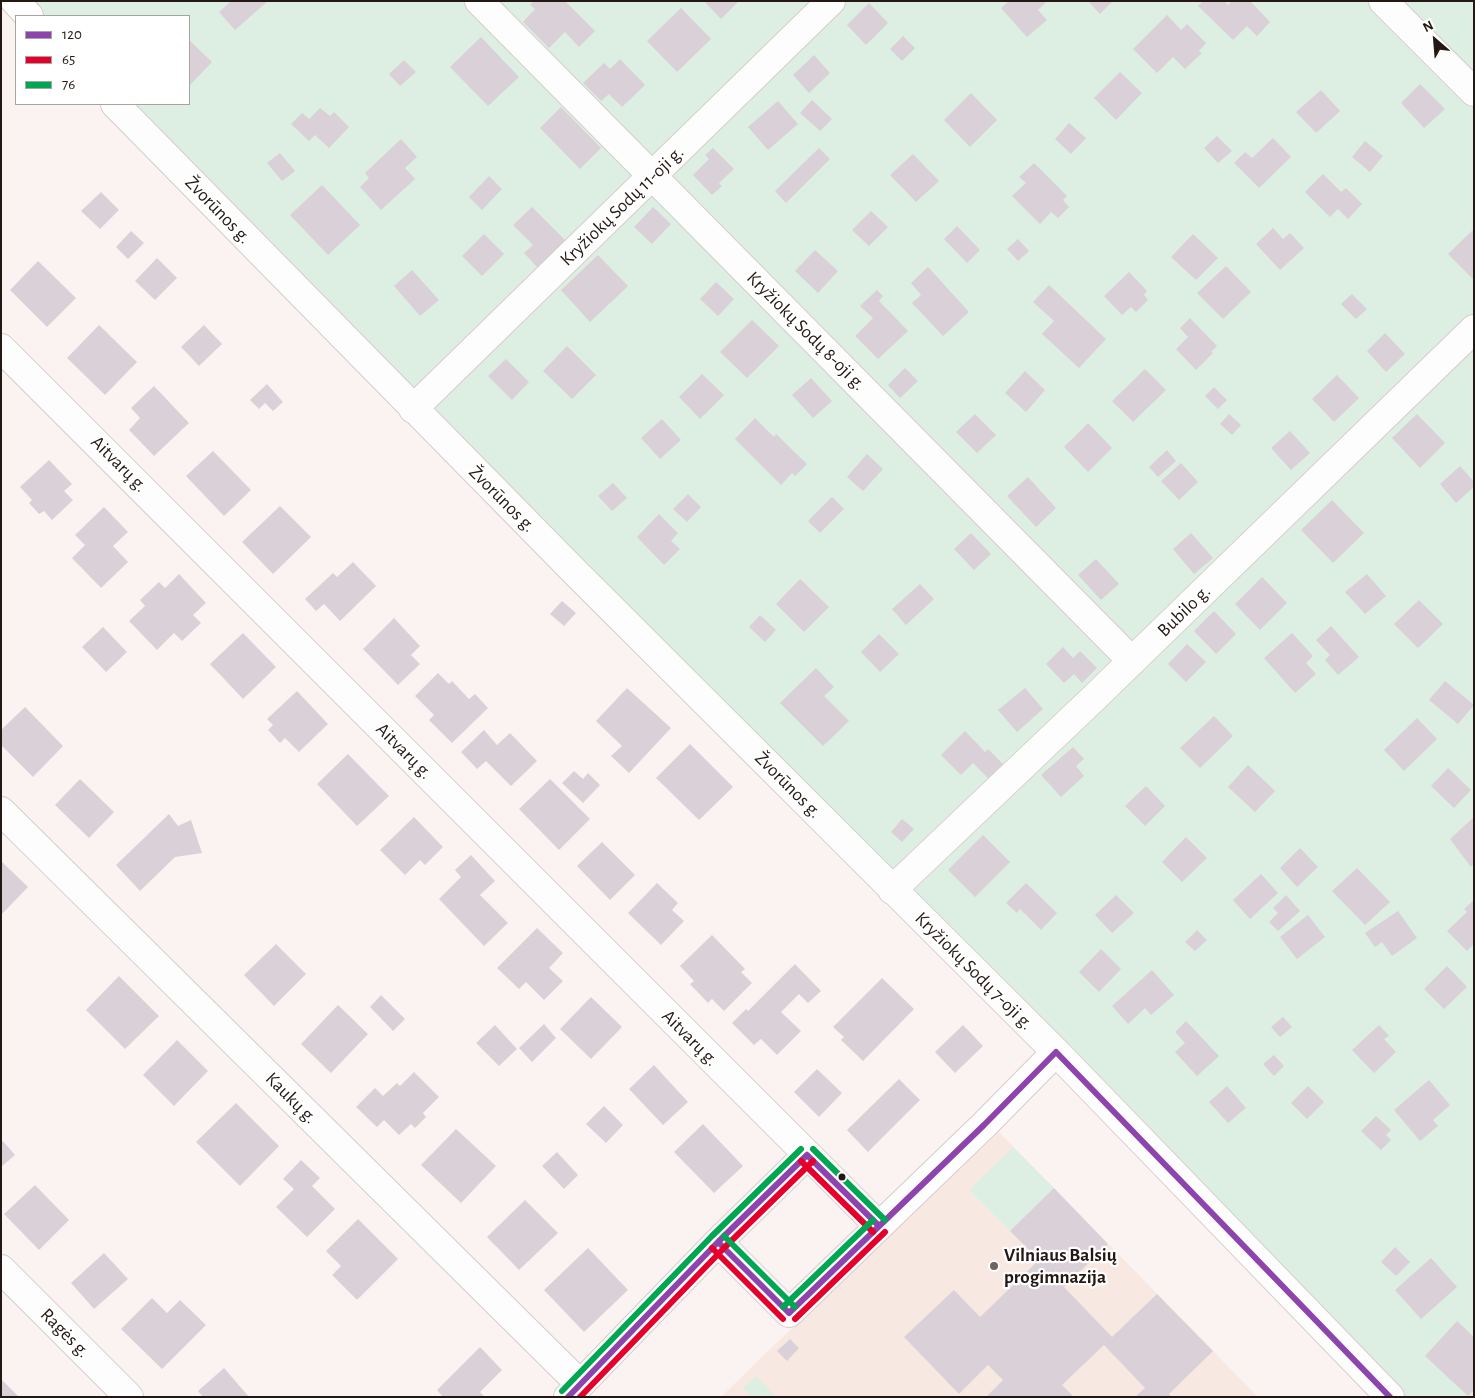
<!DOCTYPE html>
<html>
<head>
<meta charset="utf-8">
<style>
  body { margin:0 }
  #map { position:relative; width:1475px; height:1398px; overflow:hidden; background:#faf3f1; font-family:"Alegreya Sans",sans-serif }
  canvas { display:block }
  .frame { position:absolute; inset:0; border:2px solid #231814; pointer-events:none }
  .legend { position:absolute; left:15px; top:15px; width:175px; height:90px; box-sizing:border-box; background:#fff; border:1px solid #a7a3a1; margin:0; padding:6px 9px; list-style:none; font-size:15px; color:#231814 }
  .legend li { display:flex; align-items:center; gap:10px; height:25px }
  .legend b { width:25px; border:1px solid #a7a3a1 }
  .north { position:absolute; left:1410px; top:15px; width:50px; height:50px; -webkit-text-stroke:4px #fff; paint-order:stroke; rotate:333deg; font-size:14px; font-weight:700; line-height:20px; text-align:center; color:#231814 }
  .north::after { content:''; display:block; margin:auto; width:18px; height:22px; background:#231814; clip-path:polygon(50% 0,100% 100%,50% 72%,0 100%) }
</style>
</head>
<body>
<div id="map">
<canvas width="1475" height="1398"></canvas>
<div class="frame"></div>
<ul class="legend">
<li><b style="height:6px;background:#8e44ad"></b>120</li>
<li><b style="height:6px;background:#e4002b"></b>65</li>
<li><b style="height:6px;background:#00a651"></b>76</li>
</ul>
<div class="north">N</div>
</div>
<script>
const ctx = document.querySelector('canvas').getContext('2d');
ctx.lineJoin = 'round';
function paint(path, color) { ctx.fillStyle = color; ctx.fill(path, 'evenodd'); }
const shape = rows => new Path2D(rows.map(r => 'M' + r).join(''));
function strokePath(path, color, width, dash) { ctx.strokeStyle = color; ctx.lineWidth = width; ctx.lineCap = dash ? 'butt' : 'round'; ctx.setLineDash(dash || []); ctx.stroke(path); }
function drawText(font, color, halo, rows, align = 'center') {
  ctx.font = font + ' "Alegreya Sans",sans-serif'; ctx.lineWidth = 4.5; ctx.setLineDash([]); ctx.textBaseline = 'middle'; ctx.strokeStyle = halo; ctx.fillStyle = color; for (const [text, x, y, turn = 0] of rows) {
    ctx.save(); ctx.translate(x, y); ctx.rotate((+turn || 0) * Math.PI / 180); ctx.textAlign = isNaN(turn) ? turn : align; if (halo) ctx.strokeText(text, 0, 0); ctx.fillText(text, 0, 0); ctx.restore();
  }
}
paint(shape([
  [999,1132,1258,1397,721,1397,766,1353]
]), '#f8e8e2');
paint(shape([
  [20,1,1474,1,1474,1397,1402,1397,122,104,189,104,189,16,35,16],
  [1013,1147,1054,1188,1010,1231,969,1190],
  [756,1376,776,1397,752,1397,743,1388]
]), '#ddefe2');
paint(shape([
  [231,1,268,1,235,30,219,12],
  [534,1,565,1,595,31,579,47,565,32,549,48,523,22,535,9,530,5],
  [704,1,739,1,721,19],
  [1009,1,1047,1,1038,10,1047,20,1027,37,1001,8],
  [1088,1,1113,1,1100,14],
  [1203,1,1224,1,1228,5,1232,1,1250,1,1270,22,1257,36,1247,26,1233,40,1198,6],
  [869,3,888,23,866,45,847,25],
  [681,8,711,39,677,72,647,41],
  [1167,15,1181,30,1187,24,1206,43,1199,51,1202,53,1185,69,1173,57,1157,73,1133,49],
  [903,36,915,48,902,61,890,49],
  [481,37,519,77,488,106,450,67],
  [189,40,212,62,189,86],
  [814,55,830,73,809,93,793,75],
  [620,59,645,85,622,107,609,94,601,101,583,83,604,63,610,69],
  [404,60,416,72,400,86,389,74],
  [1120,72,1142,93,1116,120,1094,98],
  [1420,84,1445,109,1424,128,1401,103],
  [1321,90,1340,111,1316,133,1296,112],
  [971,93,997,120,970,147,944,120],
  [812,100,832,119,820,131,800,113],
  [778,101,798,124,768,150,748,127],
  [561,107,601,148,580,169,540,128],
  [320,108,330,116,334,112,349,127,329,148,315,135,309,141,291,124,302,113,309,119],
  [1069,123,1086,138,1071,154,1055,139],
  [1217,136,1232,151,1218,163,1204,148],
  [1273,138,1291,157,1259,188,1234,163,1245,152,1252,158],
  [401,139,417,157,405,168,415,179,381,210,360,187,369,178,365,173],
  [1365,141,1383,156,1370,172,1352,157],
  [713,148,734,169,719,183,722,186,712,195,693,175,709,159,705,155],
  [819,148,830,159,786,203,775,191],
  [280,153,295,171,282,181,267,163],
  [913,154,939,181,916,202,890,175],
  [1034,163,1067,196,1063,200,1069,207,1058,218,1051,212,1040,224,1012,196,1026,183,1019,177],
  [1323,174,1341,192,1346,188,1362,204,1348,219,1338,209,1330,217,1305,192],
  [489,176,502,189,482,210,469,197],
  [322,185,360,225,328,255,290,215],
  [101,192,119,210,100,229,81,211],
  [532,207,567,242,539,269,524,253,533,245,513,225],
  [653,207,671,224,652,244,634,227],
  [871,211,888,227,869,246,852,230],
  [957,226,980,250,967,263,944,239],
  [1273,228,1283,239,1290,233,1304,248,1280,270,1256,244],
  [1474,229,1474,280,1448,254],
  [131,231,144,243,128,259,116,247],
  [484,234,504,254,482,276,462,256],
  [1193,234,1218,258,1196,280,1171,257],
  [1018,239,1029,251,1018,261,1007,249],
  [815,250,838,271,818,293,795,271],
  [598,255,628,286,590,322,561,290],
  [157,258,177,278,155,300,135,281],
  [38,261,76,298,47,327,10,290],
  [1226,266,1251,292,1223,319,1197,293],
  [928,267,969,312,943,336,912,303,921,295,911,283],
  [412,270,439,300,420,316,394,286],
  [1129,272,1147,291,1144,295,1148,300,1136,312,1131,307,1122,315,1104,296],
  [716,282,734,299,718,316,700,299],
  [1049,285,1106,339,1079,368,1042,334,1054,321,1033,302],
  [877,290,883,296,879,301,908,331,878,359,855,336,873,318,860,306],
  [1352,294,1367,309,1356,319,1341,304],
  [1190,318,1217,346,1211,352,1213,353,1196,370,1176,349,1188,337,1180,328],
  [752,320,779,346,747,378,720,352],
  [99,325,137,362,105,395,67,358],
  [204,325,222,344,199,366,181,347],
  [1385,333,1405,354,1386,372,1367,351],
  [567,346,596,375,572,399,543,371],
  [506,359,529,382,512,400,488,376],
  [905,368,918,381,900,398,888,385],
  [1145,369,1166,390,1133,422,1112,401],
  [1025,371,1045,390,1026,412,1005,393],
  [702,374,724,395,700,419,679,397],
  [1337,375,1359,398,1334,422,1312,399],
  [811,378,832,401,813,418,792,395],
  [267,384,283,402,273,411,265,403,259,409,250,400],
  [154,386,189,423,154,456,129,430,140,418,131,408],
  [1214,387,1227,400,1218,409,1205,396],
  [975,414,996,435,977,453,956,432],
  [1229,414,1241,425,1232,435,1220,424],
  [1417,414,1445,443,1420,468,1392,438],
  [755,418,774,437,776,434,807,464,795,476,792,473,781,485,735,439],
  [662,419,681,440,660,459,641,438],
  [1088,423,1112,448,1088,472,1064,447],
  [1290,431,1310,453,1291,470,1271,448],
  [1167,450,1176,461,1158,477,1149,467],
  [213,451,251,490,224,516,186,476],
  [867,454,883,469,863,491,847,477],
  [49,460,72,484,64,491,73,500,52,520,44,511,39,514,29,503,32,500,20,487],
  [1181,463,1198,482,1179,500,1161,481],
  [1460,466,1474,482,1474,487,1456,503,1440,484],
  [1028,477,1056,508,1036,527,1007,496],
  [613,483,627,498,612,511,598,496],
  [688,494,701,507,687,522,673,509],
  [832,497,844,509,820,533,808,521],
  [1332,500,1364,533,1333,563,1301,530],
  [280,506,311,537,273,574,242,542],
  [104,507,128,532,113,546,128,562,101,588,72,558,85,545,75,535],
  [659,514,678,533,671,541,680,549,664,565,637,537],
  [971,533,991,554,974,570,954,549],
  [1191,533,1213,558,1194,574,1173,549],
  [1096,559,1119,584,1101,600,1078,575],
  [353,562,376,586,340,621,324,604,316,611,305,599,333,573,337,577],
  [179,574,206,603,193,615,201,623,182,641,174,633,157,650,129,621,145,606,140,600,159,582,165,588],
  [1367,574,1386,596,1365,614,1345,592],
  [1262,577,1287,603,1260,630,1235,604],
  [800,579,829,607,804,632,776,604],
  [920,584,934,599,906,625,892,609],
  [1419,600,1443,624,1418,648,1394,624],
  [562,601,576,613,564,626,550,614],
  [1214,611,1236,634,1216,654,1194,631],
  [760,615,776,630,765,642,749,627],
  [394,618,420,646,411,655,420,664,398,685,363,649],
  [1331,626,1359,657,1338,675,1325,660,1330,655,1316,640],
  [103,627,127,652,106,672,82,647],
  [243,633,276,667,243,699,210,664],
  [1292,633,1313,656,1306,663,1316,674,1295,693,1264,658],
  [879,634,899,654,880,672,861,652],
  [1187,644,1206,662,1186,682,1168,664],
  [1063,647,1073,658,1080,651,1097,668,1082,683,1074,674,1064,683,1046,664],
  [816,668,834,687,824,696,849,721,823,746,780,703],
  [438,673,449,684,452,681,469,699,475,694,488,708,452,743,429,720,434,715,415,696],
  [1445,681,1474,705,1458,724,1429,700],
  [627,688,671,728,629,773,611,756,622,746,596,721],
  [1025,688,1043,709,1017,732,998,710],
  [297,691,328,724,299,752,285,738,280,743,268,730,273,725,267,719],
  [25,707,63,746,33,777,1,745,1,730],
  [1214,716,1233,736,1200,768,1180,748],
  [1417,718,1437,739,1404,771,1384,750],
  [484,730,497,745,510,733,537,761,511,786,486,761,477,769,461,752],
  [965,731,985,752,988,749,1003,764,988,778,973,763,961,775,941,755],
  [690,744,733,787,699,820,656,778],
  [1073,747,1084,759,1076,766,1084,776,1061,797,1041,775],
  [348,754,389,796,357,826,317,784],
  [1248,765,1275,791,1255,812,1228,787],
  [1448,768,1471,790,1454,808,1431,786],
  [574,771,583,779,588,773,600,785,583,803,562,783],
  [80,779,114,812,89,838,55,805],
  [550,779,590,819,559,850,519,809],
  [1146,786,1165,806,1145,826,1125,806],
  [169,814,178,826,191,820,202,853,175,857,140,891,116,865],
  [414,817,443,847,425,865,420,860,405,875,380,850],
  [1474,817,1474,864,1471,867,1450,839],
  [902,819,914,829,902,842,891,832],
  [983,835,1010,862,975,897,948,870],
  [1186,837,1207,858,1182,882,1162,862],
  [602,842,635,875,610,900,577,866],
  [1300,848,1318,867,1297,887,1280,868],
  [471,855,495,881,480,895,508,923,484,946,439,899,461,877,455,870],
  [1,861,28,887,1,915],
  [1357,868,1390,902,1365,925,1332,891],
  [1261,874,1278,893,1250,919,1233,900],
  [657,883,678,903,672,910,684,921,661,945,628,913],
  [1026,883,1057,913,1041,930,1020,909,1017,913,1006,903],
  [1116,895,1134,913,1112,933,1095,915],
  [1286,895,1300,911,1278,931,1269,922,1278,913,1273,908],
  [1474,900,1474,944,1467,951,1447,931,1467,912,1464,909],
  [1398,911,1417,938,1392,956,1382,942,1375,947,1365,933],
  [1308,915,1325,937,1297,959,1280,937],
  [537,928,563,953,549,968,563,981,544,1000,526,982,519,989,497,968],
  [1197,930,1207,940,1195,951,1185,942],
  [712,935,745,969,741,972,752,983,724,1011,712,999,708,1003,690,984,694,981,680,966],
  [276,944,306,974,274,1006,244,975],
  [1101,949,1121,969,1099,992,1079,972],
  [795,964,821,991,808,1003,799,994,781,1012,801,1031,777,1055,761,1039,754,1045,732,1023,746,1009,748,1011],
  [1447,966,1467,987,1444,1009,1424,989],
  [1152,970,1174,995,1151,1015,1145,1008,1128,1024,1112,1006],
  [119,976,159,1016,125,1049,86,1010],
  [882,978,914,1009,863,1061,841,1040,844,1037,833,1027],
  [381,995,405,1019,393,1031,370,1007],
  [591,997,622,1027,591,1059,560,1029],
  [338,1005,368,1034,331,1073,301,1044],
  [1283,1017,1292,1027,1280,1037,1271,1027],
  [1186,1021,1219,1056,1197,1076,1175,1052,1185,1043,1175,1032],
  [544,1024,556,1038,532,1062,519,1048],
  [495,1025,517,1049,499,1066,476,1043],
  [963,1025,983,1046,955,1073,935,1052],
  [1379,1025,1389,1036,1384,1039,1396,1052,1374,1073,1352,1050],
  [177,1040,208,1071,174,1106,143,1075],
  [1274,1055,1284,1066,1274,1076,1263,1064],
  [654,1065,688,1102,663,1125,629,1089],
  [817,1069,842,1093,819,1117,794,1092],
  [414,1072,439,1097,423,1113,426,1117,415,1128,411,1124,399,1135,384,1120,377,1127,356,1107,375,1088,383,1096,397,1083,400,1086],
  [899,1079,920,1100,868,1152,847,1130],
  [1429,1080,1450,1105,1433,1120,1438,1126,1420,1141,1394,1110],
  [1227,1086,1246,1108,1228,1123,1209,1102],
  [1308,1086,1324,1102,1307,1119,1291,1103],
  [236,1103,279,1146,240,1186,196,1142],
  [604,1106,623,1125,606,1143,586,1124],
  [1376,1116,1391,1130,1386,1135,1391,1140,1381,1150,1361,1131],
  [703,1124,743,1166,714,1193,674,1152],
  [456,1129,496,1166,461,1203,421,1165],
  [1,1139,15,1155,1,1167],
  [557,1152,578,1175,564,1189,542,1166],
  [301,1160,320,1178,312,1186,335,1209,307,1237,276,1207,294,1189,283,1179],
  [35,1185,69,1220,39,1250,4,1214],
  [1054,1188,1108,1244,1064,1287,1112,1337,1157,1294,1213,1351,1169,1394,1171,1397,1135,1397,1145,1388,1104,1345,1062,1385,1074,1397,986,1397,1003,1380,988,1365,959,1394,904,1337,954,1290,980,1317,1039,1260,1010,1231],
  [525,1200,558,1233,519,1270,487,1237],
  [358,1219,398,1259,357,1300,332,1275,341,1266,326,1251],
  [1395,1247,1410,1262,1396,1276,1381,1262],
  [588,1248,628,1290,584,1332,544,1290],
  [104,1253,128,1279,94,1309,71,1283],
  [1431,1258,1457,1287,1421,1319,1395,1290],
  [152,1298,167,1313,180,1300,206,1325,162,1369,121,1329],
  [1457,1321,1474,1337,1474,1390,1468,1396,1425,1356],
  [790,1339,799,1348,787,1361,777,1351],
  [480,1347,502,1370,480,1392,485,1397,443,1397,437,1390],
  [224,1368,249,1397,203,1397,198,1391],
  [1,1379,19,1397,1,1397]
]), '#dad1d8');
const minor = shape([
  [15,1,29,16],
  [479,1,1132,661],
  [1383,1,1474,92],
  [115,104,572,569,1056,1052,1390,1397],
  [1,348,879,1226],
  [413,409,831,1],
  [1,811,580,1384],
  [892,890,1096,696,1474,329],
  [718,1242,789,1313,984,1125,1056,1052],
  [1,1269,129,1397],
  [568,1397,718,1242,807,1155]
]);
strokePath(minor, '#d6cdca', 30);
strokePath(minor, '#fefdfd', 28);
strokePath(shape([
  [807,1155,879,1226],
  [718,1242,789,1313],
  [789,1313,984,1125,1056,1052,1390,1397],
  [568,1397,718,1242,807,1155]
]), '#8e44ad', 6);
strokePath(shape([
  [801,1161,873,1232],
  [712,1248,783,1319],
  [795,1319,885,1232],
  [580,1397,724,1248,813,1161]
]), '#e4002b', 6);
strokePath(shape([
  [813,1149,885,1220],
  [724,1236,795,1307],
  [783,1307,873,1220],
  [562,1391,712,1236,801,1149]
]), '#00a651', 6);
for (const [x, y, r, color] of [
  [842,1177,4.5,"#231814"],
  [994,1266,5,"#6e6561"]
]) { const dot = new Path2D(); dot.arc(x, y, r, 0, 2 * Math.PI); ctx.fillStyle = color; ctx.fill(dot); strokePath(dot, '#fff', 2); }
drawText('19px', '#231814', '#fff', [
  ["Kryžiokų Sodų 11-oji g.",622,206,-44],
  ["Žvorūnos g.",218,210,46],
  ["Kryžiokų Sodų 8-oji g.",806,331,45],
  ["Aitvarų g.",119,464,45],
  ["Žvorūnos g.",502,499,45],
  ["Bubilo g.",1184,611,-44],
  ["Aitvarų g.",404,751,45],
  ["Žvorūnos g.",788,785,45],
  ["Kryžiokų Sodų 7-oji g.",974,971,45],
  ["Aitvarų g.",690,1038,45],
  ["Kaukų g.",291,1098,45],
  ["Ragės g.",65,1333,45]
]);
drawText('bold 19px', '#231814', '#fff', [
  ["Vilniaus Balsių",1004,1255],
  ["progimnazija",1004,1277]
], 'left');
</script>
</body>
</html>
